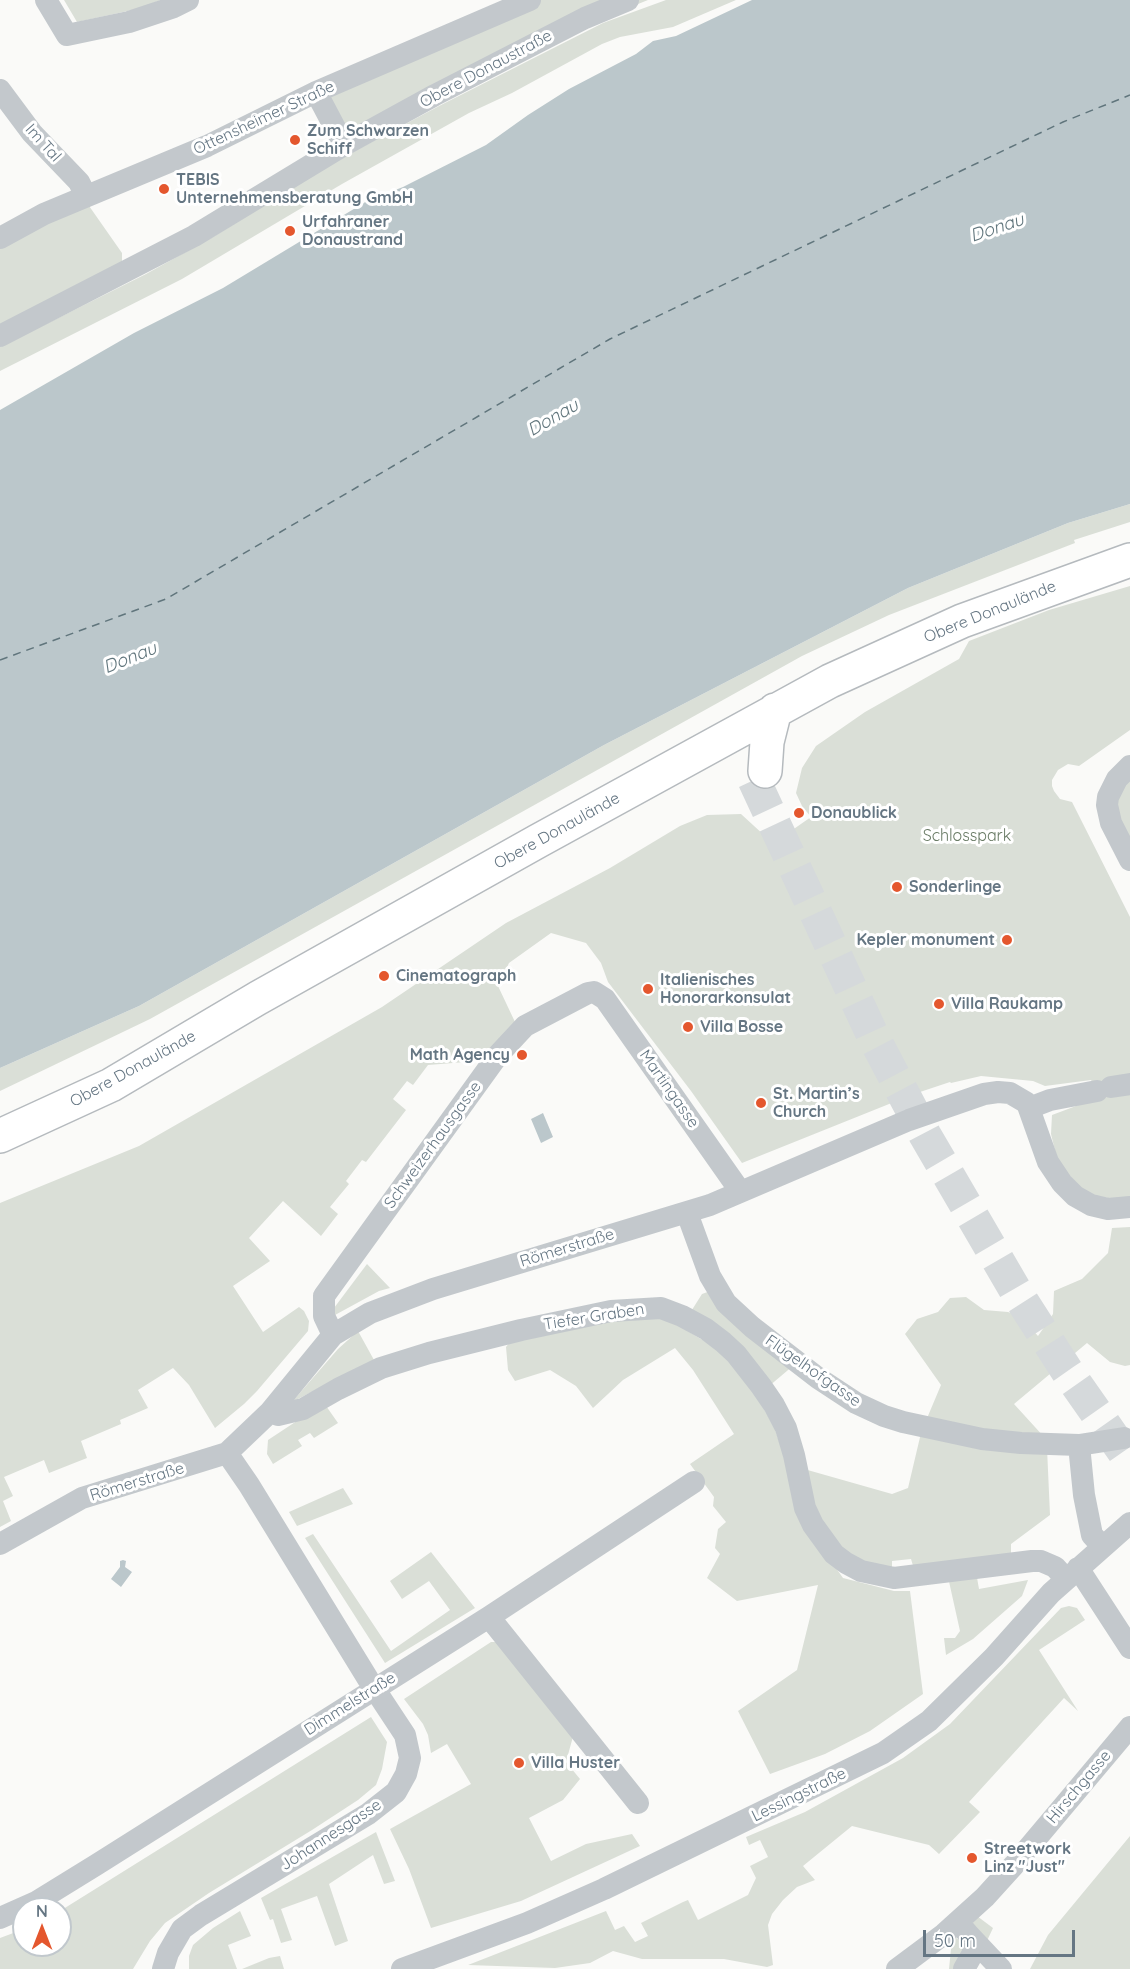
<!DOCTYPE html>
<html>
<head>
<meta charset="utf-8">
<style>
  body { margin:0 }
  #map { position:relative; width:1130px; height:1969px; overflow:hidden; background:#fafaf8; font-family:Quicksand,sans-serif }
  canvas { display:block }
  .north { position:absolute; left:12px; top:1897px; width:60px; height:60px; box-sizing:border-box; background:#fff; border:2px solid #c1c8cd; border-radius:50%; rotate:0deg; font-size:16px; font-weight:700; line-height:24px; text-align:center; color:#657683 }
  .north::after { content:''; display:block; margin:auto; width:21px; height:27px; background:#e4572e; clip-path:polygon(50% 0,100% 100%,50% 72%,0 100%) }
  .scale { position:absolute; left:923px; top:1930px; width:152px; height:27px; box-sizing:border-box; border:3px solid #657683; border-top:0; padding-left:8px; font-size:18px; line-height:21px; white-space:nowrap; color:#657683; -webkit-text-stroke:4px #fff; paint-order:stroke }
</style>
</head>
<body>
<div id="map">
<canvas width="1130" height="1969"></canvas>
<div class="north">N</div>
<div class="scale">50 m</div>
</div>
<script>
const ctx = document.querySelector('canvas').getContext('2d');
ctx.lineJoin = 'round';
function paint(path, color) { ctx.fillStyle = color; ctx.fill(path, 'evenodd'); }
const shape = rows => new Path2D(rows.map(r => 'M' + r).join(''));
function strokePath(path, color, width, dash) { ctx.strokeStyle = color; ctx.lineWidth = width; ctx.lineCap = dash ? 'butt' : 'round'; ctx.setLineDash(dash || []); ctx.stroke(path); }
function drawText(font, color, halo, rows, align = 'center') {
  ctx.font = font + ' Quicksand,sans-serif'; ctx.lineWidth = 6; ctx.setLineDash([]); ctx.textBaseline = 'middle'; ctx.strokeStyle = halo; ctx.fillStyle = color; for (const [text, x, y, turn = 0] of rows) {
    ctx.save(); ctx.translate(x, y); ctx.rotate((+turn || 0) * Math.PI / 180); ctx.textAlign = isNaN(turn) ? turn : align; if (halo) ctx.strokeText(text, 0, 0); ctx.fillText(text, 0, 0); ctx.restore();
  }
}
paint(shape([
  [64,0,161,0,137,9,77,22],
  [509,0,648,0,571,31,330,143,331,75],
  [666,0,736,0,673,27,620,37,602,44,512,93,469,113,342,184,182,279,0,371,0,347,146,274,213,237,336,161,441,105,603,23],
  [87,203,122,253,122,264,0,328,0,247],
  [1130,504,1130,522,1074,540,1075,543,889,615,802,656,150,1019,0,1091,0,1068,139,1006,604,745,908,588,1068,523],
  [1130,586,1130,730,1079,766,1068,764,1058,770,1052,780,1052,786,1054,791,1060,799,1072,802,1130,917,1130,1198,1113,1199,1087,1194,1058,1163,1051,1134,1052,1115,1100,1097,1091,1080,1045,1086,1033,1081,981,1076,951,1083,950,1082,914,1094,742,1163,691,1091,608,982,601,963,586,943,551,933,509,963,498,986,515,1022,478,1061,428,1065,413,1085,407,1081,393,1099,406,1110,366,1162,362,1160,346,1181,349,1184,330,1207,338,1214,321,1236,283,1201,249,1238,270,1261,233,1286,263,1332,299,1307,304,1311,309,1321,308,1331,257,1391,244,1404,215,1428,189,1385,173,1368,138,1390,148,1408,120,1420,121,1424,81,1441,87,1458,49,1473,44,1460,4,1477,13,1496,3,1501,11,1521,0,1527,0,1203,139,1146,382,1007,506,923,610,868,680,826,707,815,741,814,765,836,775,842,811,817,802,806,796,793,802,768,816,746,865,712,959,659,969,641,1049,610],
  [1130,775,1130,846,1115,805],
  [1130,1227,1130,1365,1125,1366,1110,1362,1087,1343,1014,1404,1045,1438,925,1423,941,1385,905,1334,917,1319,938,1312,950,1298,966,1297,984,1310,1008,1312,1020,1316,1038,1336,1053,1314,1054,1291,1082,1279,1108,1253,1112,1228],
  [367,1264,390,1288,379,1291,335,1315,334,1308],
  [713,1290,794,1365,768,1387,690,1313,702,1294],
  [662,1316,718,1349,754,1391,775,1429,807,1527,843,1578,894,1591,910,1591,923,1694,870,1731,825,1754,770,1774,738,1711,797,1670,818,1585,737,1601,707,1578,720,1554,715,1548,718,1529,726,1522,713,1506,714,1497,690,1464,734,1434,693,1370,675,1348,623,1380,593,1408,576,1386,550,1370,515,1381,508,1370,506,1347,510,1342,630,1317],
  [358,1331,374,1360,292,1402,338,1349],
  [324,1403,338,1423,314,1438,310,1433,298,1440,302,1446,273,1464,267,1454,268,1440],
  [921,1433,1047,1448,1050,1515,1011,1544,1011,1556,914,1569,911,1559,892,1561,892,1572,849,1560,819,1523,804,1469,892,1494,908,1488],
  [343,1488,353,1504,297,1526,289,1512],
  [313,1534,391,1651,450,1610,429,1581,402,1599,390,1581,431,1552,475,1608,385,1663,305,1538],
  [976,1572,979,1589,1028,1580,1022,1596,973,1639,946,1655,944,1638,955,1638,960,1631,948,1577],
  [1069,1606,1077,1608,1085,1620,1039,1650,1078,1711,1064,1698,969,1802,980,1812,939,1854,929,1845,852,1826,803,1866,815,1880,797,1887,783,1900,772,1914,768,1925,773,1965,767,1967,724,1959,642,1959,613,1951,590,1963,555,1968,468,1965,606,1911,615,1930,624,1926,635,1942,648,1936,641,1923,683,1902,688,1900,698,1920,748,1895,756,1878,750,1866,768,1857,760,1840,749,1845,746,1837,805,1812,903,1758,950,1724,1061,1608],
  [491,1642,503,1642,574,1733,566,1762,580,1779,563,1800,529,1818,551,1861,586,1844,632,1834,640,1846,521,1901,431,1928,409,1869,390,1829,471,1784,447,1744,431,1753,428,1735,423,1724,404,1699],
  [371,1717,387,1742,382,1769,376,1785,358,1800,312,1830,209,1893,165,1923,150,1941,133,1969,0,1969,0,1938,24,1929,24,1945,60,1945,60,1911],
  [376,1832,395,1881,384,1884,373,1855,329,1884,348,1941,335,1946,317,1896,281,1909,292,1940,281,1943,273,1919,270,1920,261,1898],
  [1130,1836,1130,1969,1030,1969,1048,1935],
  [240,1911,251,1936,228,1945,237,1969,189,1969,189,1956,193,1945,213,1928],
  [977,1916,993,1928,986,1943,973,1926,973,1921],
  [956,1938,960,1940,964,1951,955,1969,949,1969,952,1939],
  [280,1956,284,1969,242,1969,269,1958]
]), '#dadfd7');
paint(shape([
  [752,0,1130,0,1130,504,1068,523,908,588,604,745,139,1006,0,1068,0,410,134,333,223,288,367,201,403,187,486,145,528,115,569,89,636,54,653,41,676,36],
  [543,1113,553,1137,541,1143,531,1119],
  [123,1560,126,1561,125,1567,132,1572,121,1587,111,1579,120,1567,120,1561]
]), '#bbc7cb');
strokePath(shape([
  [0,660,166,599,610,339,1063,122,1130,95]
]), '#60757c', 1.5, [8, 6]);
strokePath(shape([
  [754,780,873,1036,925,1135,1017,1293,1067,1371,1130,1461]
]), '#d5d9db', 33, [33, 16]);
const primary = shape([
  [765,771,767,742,775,710],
  [0,1136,111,1085,258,998,538,841,830,681,962,621,1130,560]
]);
strokePath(primary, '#b5babe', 36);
strokePath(shape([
  [46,0,67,35,129,22,174,7,188,0],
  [0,90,32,133,79,182,86,196],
  [316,92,344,145],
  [0,238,44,214,207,146,316,92,530,0],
  [0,336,194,236,344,145,435,95,585,18,628,0],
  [1130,766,1117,779,1108,797,1107,805,1111,823,1130,860],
  [1111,1087,1130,1084],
  [1029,1108,1050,1100,1097,1091],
  [687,1213,710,1276,726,1303,752,1327,818,1378,856,1403,884,1416,903,1422,982,1439,1021,1443,1079,1445,1124,1438],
  [333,1335,324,1316,324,1296,498,1055,525,1026,588,993,594,992,605,999,740,1191],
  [270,1412,278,1415,303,1409,338,1389,381,1368,429,1353,521,1330,611,1311,661,1308,682,1316,706,1329,723,1342,736,1354,761,1386,774,1405,786,1428,794,1455,805,1508,813,1525,834,1554,846,1563,861,1571,894,1578,1032,1561,1041,1561,1055,1567,1066,1579],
  [1079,1445,1084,1495,1092,1535,1102,1546],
  [0,1544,82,1498,227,1453,270,1412,333,1335,370,1313,433,1289,710,1205,909,1120,984,1094,998,1092,1010,1093,1027,1103,1048,1162,1062,1183,1075,1196,1091,1205,1108,1209,1130,1207],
  [1078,1568,1130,1648],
  [489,1617,638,1803],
  [0,1918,36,1902,96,1865,489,1617,694,1482],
  [958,1922,969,1935,973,1944,973,1953,964,1969],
  [969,1935,1001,1969],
  [163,1969,168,1953,182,1929,201,1915,368,1814,396,1792,406,1774,410,1758,405,1735,368,1679,249,1485,227,1453],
  [402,1969,527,1923,604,1889,883,1753,929,1721,994,1657,1051,1593,1130,1523],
  [897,1969,944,1934,985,1897,1014,1865,1130,1727]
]), '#c3c8cc', 22);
strokePath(primary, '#fff', 33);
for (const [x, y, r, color] of [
  [295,140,6,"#e4572e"],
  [164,189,6,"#e4572e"],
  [290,231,6,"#e4572e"],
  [799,813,6,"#e4572e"],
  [897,887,6,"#e4572e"],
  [1007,940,6,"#e4572e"],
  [384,976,6,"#e4572e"],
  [648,989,6,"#e4572e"],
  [939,1004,6,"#e4572e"],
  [688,1027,6,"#e4572e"],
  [522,1055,6,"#e4572e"],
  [761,1103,6,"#e4572e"],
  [519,1763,6,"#e4572e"],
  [972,1858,6,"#e4572e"]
]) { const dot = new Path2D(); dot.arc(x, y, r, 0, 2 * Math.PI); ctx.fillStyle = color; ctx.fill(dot); strokePath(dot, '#fff', 2); }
drawText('16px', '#657683', '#fff', [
  ["Obere Donaustraße",486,69,-28],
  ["Ottensheimer Straße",264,118,-25],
  ["Im Tal",43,143,48],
  ["Obere Donaulände",990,612,-22],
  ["Obere Donaulände",557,831,-29],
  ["Obere Donaulände",133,1069,-29],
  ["Martingasse",669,1089,55],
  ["Schweizerhausgasse",433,1145,-54],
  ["Römerstraße",567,1248,-17],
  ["Tiefer Graben",594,1317,-9],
  ["Flügelhofgasse",813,1371,35],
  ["Römerstraße",137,1482,-17],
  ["Dimmelstraße",350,1704,-32],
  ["Hirschgasse",1079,1787,-50],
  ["Lessingstraße",799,1795,-26],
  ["Johannesgasse",331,1835,-33]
]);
drawText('bold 16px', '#657683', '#fff', [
  ["Zum Schwarzen",307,131],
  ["Schiff",307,149],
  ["TEBIS",176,180],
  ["Unternehmensberatung GmbH",176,198],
  ["Urfahraner",302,222],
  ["Donaustrand",302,240],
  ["Donaublick",811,813],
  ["Sonderlinge",909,887],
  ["Kepler monument",995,940,"right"],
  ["Cinematograph",396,976],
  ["Italienisches",660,980],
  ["Honorarkonsulat",660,998],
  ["Villa Raukamp",951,1004],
  ["Villa Bosse",700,1027],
  ["Math Agency",510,1055,"right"],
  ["St. Martin’s",773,1094],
  ["Church",773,1112],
  ["Villa Huster",531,1763],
  ["Streetwork",984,1849],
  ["Linz \"Just\"",984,1867]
], 'left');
drawText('16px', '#687a64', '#fff', [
  ["Schlosspark",967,836]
]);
drawText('italic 18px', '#60757c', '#fff', [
  ["Donau",997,228,-19],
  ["Donau",553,418,-30],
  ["Donau",130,658,-22]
]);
</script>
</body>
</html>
